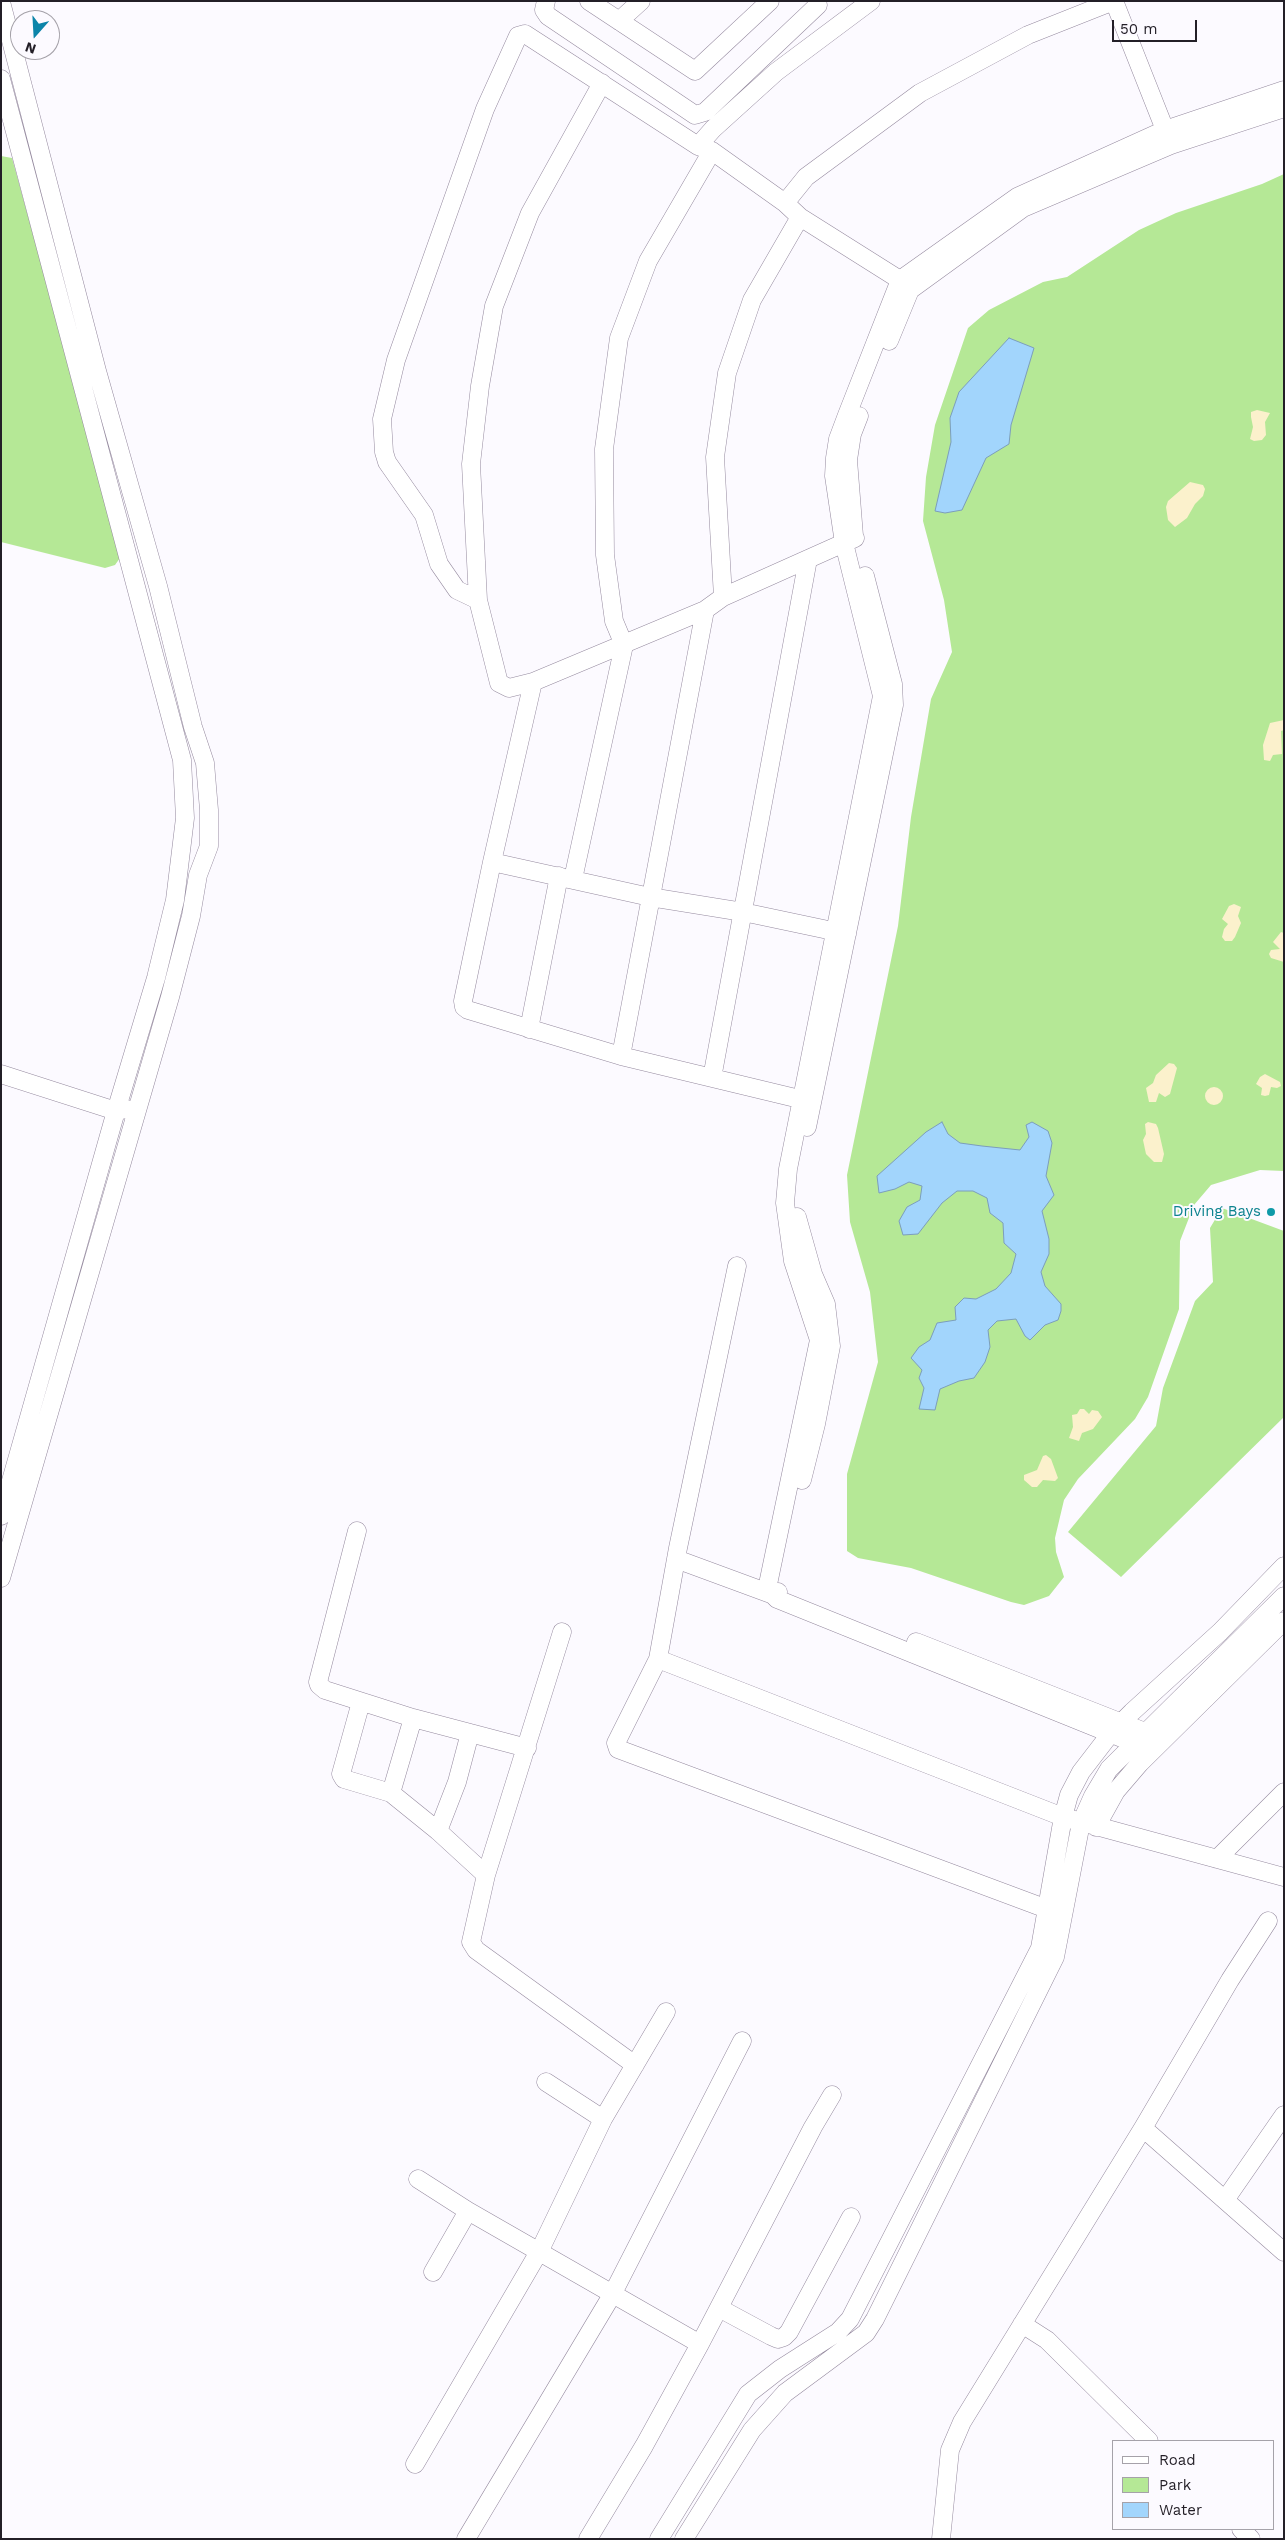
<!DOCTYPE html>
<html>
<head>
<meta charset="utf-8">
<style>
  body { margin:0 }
  #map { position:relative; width:1285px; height:2540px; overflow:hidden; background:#fcfaff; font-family:"Work Sans",sans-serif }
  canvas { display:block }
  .frame { position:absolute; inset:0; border:2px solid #231f27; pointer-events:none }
  .legend { position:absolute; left:1112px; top:2440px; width:162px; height:90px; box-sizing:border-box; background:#fcfaff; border:1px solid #a5a2a9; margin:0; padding:6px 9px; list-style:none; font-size:15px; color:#231f27 }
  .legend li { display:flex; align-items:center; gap:10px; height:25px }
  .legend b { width:25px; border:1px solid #a5a2a9 }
  .north { position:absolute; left:10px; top:10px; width:50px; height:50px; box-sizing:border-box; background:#fcfaff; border:1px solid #a5a2a9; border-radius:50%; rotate:199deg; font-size:14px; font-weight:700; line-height:20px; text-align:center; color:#231f27 }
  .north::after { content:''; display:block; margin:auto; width:18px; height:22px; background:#0c85a9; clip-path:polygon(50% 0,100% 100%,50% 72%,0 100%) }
  .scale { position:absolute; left:1112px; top:20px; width:85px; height:22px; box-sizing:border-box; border:2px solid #231f27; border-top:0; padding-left:6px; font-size:15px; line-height:18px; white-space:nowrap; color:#231f27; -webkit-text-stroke:4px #fcfaff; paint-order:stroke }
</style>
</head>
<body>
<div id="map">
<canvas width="1285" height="2540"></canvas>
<div class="frame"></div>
<ul class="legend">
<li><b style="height:6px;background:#fff"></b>Road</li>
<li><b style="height:14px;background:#b5e896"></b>Park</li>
<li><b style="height:14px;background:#a2d5fc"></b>Water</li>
</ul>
<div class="north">N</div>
<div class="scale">50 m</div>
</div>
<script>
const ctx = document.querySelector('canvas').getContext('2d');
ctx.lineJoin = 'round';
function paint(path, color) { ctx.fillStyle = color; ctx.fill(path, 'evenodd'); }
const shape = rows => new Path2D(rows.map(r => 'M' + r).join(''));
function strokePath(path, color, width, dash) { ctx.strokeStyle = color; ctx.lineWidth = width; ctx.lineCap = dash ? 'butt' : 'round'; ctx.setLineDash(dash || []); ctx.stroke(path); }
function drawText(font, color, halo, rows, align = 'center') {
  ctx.font = font + ' "Work Sans",sans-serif'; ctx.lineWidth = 4; ctx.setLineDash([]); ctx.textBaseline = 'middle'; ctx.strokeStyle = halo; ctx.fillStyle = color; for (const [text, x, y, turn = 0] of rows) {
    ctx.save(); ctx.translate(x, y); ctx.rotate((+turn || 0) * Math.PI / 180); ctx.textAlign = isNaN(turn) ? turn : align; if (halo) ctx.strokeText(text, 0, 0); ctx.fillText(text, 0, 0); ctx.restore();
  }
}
paint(shape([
  [1,156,12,158,120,550,120,558,115,565,105,568,1,542],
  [1284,174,1284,1171,1260,1170,1211,1185,1194,1205,1180,1241,1179,1309,1148,1397,1135,1419,1078,1479,1064,1500,1055,1538,1056,1552,1064,1577,1049,1596,1024,1605,1011,1602,911,1568,858,1558,847,1551,847,1474,878,1362,870,1292,850,1222,847,1175,898,926,911,817,931,699,952,652,944,600,923,521,926,477,935,425,968,328,989,310,1043,282,1067,277,1139,230,1176,213,1262,184],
  [1222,1208,1284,1231,1284,1417,1121,1577,1068,1532,1156,1426,1163,1388,1195,1301,1213,1282,1210,1228]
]), '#b5e896');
paint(shape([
  [1257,410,1270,413,1265,422,1266,435,1262,440,1254,441,1250,439,1253,427,1251,417,1251,412],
  [1190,482,1203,485,1205,489,1203,496,1195,504,1187,518,1175,527,1168,520,1166,507,1168,501],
  [1284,720,1284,730,1281,731,1282,754,1273,755,1270,761,1264,760,1263,745,1270,723],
  [1234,904,1241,907,1238,916,1241,923,1235,937,1232,941,1225,941,1222,937,1224,929,1228,924,1222,919,1229,906],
  [1281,932,1284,933,1284,962,1271,958,1269,954,1271,950,1280,949,1273,942],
  [1169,1063,1174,1064,1177,1068,1170,1094,1165,1097,1159,1093,1156,1102,1149,1102,1146,1088,1153,1083,1156,1075],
  [1265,1074,1280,1082,1281,1086,1277,1088,1271,1087,1269,1095,1265,1096,1261,1095,1262,1088,1256,1084,1260,1077],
  '1205 1096a9 9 0 1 1 18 0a9 9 0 1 1-18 0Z',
  [1148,1122,1156,1124,1158,1128,1164,1154,1162,1162,1154,1162,1146,1154,1143,1140,1146,1134,1145,1124],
  [1080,1409,1084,1409,1089,1414,1092,1410,1098,1411,1102,1417,1093,1429,1082,1433,1079,1441,1069,1438,1073,1427,1072,1415,1077,1414],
  [1046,1455,1051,1459,1058,1478,1055,1481,1043,1480,1037,1487,1032,1487,1024,1480,1024,1475,1037,1470,1043,1456]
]), '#fbf1cc');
const water = shape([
  [1009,338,1034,348,1011,425,1009,444,986,458,962,510,945,513,935,511,951,442,950,418,959,392,1009,338],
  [942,1122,948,1134,960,1143,982,1146,1020,1150,1029,1137,1026,1125,1032,1122,1048,1131,1052,1143,1046,1176,1054,1195,1042,1211,1049,1239,1049,1254,1041,1272,1045,1286,1061,1304,1061,1311,1058,1320,1045,1325,1030,1340,1025,1336,1016,1319,997,1321,988,1330,990,1347,985,1362,974,1378,959,1381,940,1389,935,1410,919,1409,924,1388,919,1378,922,1370,911,1358,919,1347,930,1340,937,1323,956,1320,955,1307,964,1298,976,1299,996,1289,1011,1273,1016,1254,1004,1243,1003,1223,990,1213,987,1198,973,1191,957,1191,942,1203,918,1234,903,1235,899,1221,907,1207,920,1200,922,1186,909,1182,895,1189,879,1193,877,1176,926,1132,942,1122]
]);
paint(water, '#a2d5fc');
strokePath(water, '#7c9ebc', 1);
const minor = shape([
  [546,1,544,10,548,16,695,115,705,112,818,5],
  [589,1,695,71,770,1],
  [1114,1,1169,140],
  [1,2,97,371,158,586,193,727,205,763,209,810,209,846,198,875,191,916,170,997,1,1578],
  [619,21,641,1],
  [1,79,182,760,185,818,175,900,156,978,116,1111,1,1516],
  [602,83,530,213,494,306,480,386,471,464,478,600,499,683,509,688,533,682,705,610,723,597,855,538],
  [698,146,713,129,776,72,871,1],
  [785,203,806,177,920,93,1028,35,1114,1],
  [889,341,910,290,1023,208,1171,145,1284,108],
  [854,536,848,460,852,434,859,416],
  [723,597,715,457,727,373,752,300,800,217],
  [478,600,457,590,439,564,424,515,387,462,384,452,382,419,396,360,485,109,518,36,525,34,698,146,712,151,785,203,800,217,900,280,908,287],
  [533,682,492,862,463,1001,464,1007,468,1010,621,1056,812,1102],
  [492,862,650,897,743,912,847,934],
  [573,879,624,645,614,621,605,555,604,449,619,338,648,261,712,151],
  [529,1029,559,876],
  [621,1056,705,610],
  [1,1074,116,1111,127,1109],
  [712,1078,808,559],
  [807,1127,894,705,893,684,865,576],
  [797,1217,813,1274,826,1304,831,1346,816,1424,802,1480],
  [737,1266,678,1548,658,1659,616,1743,618,1749,1047,1909],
  [357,1531,318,1682,319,1685,325,1690,413,1718,527,1748],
  [676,1559,771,1594,778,1592],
  [562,1632,486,1875,471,1942,476,1950,635,2065],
  [916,1642,1145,1732],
  [658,1659,1063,1817,1284,1877],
  [361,1702,341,1774,344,1779,391,1793,438,1831,486,1875],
  [1134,1743,777,1599,767,1589,819,1340,793,1261,785,1203,788,1169,882,696,844,543,834,476,835,458,838,439,847,415,900,280,1017,197,1165,130,1284,90],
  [391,1793,413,1718],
  [1096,1827,1116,1791,1140,1763,1284,1621],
  [438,1831,457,1782,470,1733],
  [1217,1859,1284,1792],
  [546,2082,603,2119],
  [1143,2128,1284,2252],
  [418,2179,468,2211,700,2344],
  [1225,2200,1284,2115],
  [433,2272,468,2211],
  [719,2308,771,2336,778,2339,784,2337,789,2332,851,2217],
  [1022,2324,1047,2340,1149,2441],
  [415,2464,540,2250,603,2119,666,2012],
  [1241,2529,1251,2539],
  [466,2539,612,2295,742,2041],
  [588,2539,644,2446,700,2344,813,2127,832,2095],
  [659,2539,748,2394,780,2369,838,2332,850,2319,1040,1948,1063,1817,1069,1795,1081,1772,1111,1733,1132,1712,1220,1632,1284,1566],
  [684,2539,752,2430,785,2393,866,2333,875,2319,1055,1957,1081,1823,1093,1796,1109,1769,1284,1596],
  [941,2539,950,2450,962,2422,1143,2128,1230,1980,1268,1921]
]);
strokePath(minor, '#958a9f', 19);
strokePath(minor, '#fff', 18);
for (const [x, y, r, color] of [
  [1271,1212,5,"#0f9aa8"]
]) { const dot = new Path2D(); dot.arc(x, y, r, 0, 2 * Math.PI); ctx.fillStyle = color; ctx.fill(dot); strokePath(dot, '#fcfaff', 2); }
drawText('15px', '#0d838f', '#fcfaff', [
  ["Driving Bays",1261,1212]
], 'right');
</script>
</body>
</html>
